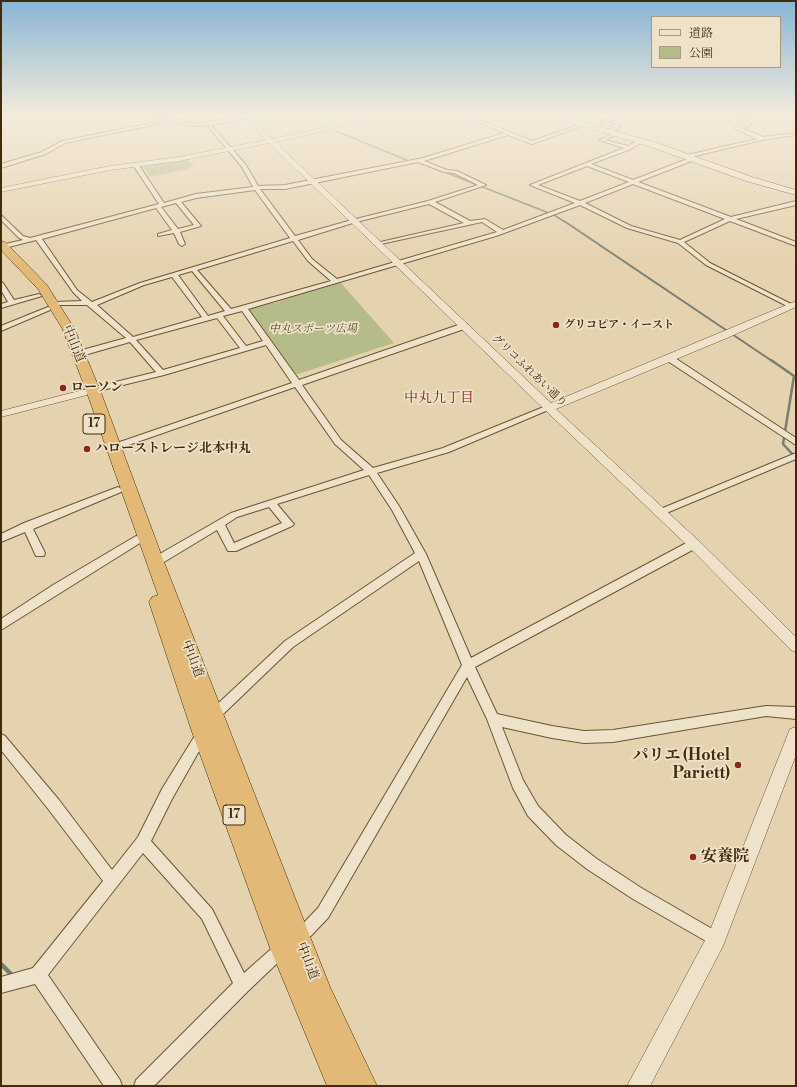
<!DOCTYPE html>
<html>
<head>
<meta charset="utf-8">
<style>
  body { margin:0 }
  #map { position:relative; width:797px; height:1087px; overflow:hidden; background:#e5d2ae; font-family:"Libre Bodoni","Noto Serif JP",serif }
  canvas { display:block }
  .frame { position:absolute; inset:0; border:2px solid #412c0a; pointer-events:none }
  .legend { position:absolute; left:651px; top:16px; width:130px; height:52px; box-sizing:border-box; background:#eee2ca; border:1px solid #a9997d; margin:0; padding:5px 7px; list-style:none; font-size:12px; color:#412c0a }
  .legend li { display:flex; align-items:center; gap:8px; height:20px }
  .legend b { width:20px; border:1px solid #a9997d }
</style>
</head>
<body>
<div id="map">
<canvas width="797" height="1087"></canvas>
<div class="frame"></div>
<ul class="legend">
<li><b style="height:5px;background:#eee2ca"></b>道路</li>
<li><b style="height:11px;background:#b6bb8a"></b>公園</li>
</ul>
</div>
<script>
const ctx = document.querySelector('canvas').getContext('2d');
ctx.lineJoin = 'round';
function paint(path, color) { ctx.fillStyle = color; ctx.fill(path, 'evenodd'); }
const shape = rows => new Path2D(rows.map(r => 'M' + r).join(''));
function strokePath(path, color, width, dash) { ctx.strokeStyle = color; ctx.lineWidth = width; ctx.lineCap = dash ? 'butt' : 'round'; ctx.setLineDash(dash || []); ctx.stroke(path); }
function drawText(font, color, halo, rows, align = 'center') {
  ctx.font = font + ' "Libre Bodoni","Noto Serif JP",serif'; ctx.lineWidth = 3.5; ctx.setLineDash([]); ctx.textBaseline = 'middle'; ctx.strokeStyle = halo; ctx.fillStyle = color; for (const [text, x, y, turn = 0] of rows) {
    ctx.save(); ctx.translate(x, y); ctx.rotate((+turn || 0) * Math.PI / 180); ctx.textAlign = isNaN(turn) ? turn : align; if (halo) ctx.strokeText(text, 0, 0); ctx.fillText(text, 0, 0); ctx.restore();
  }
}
paint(shape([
  [187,160,194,165,187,169,150,177,142,167],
  [340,282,394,343,295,375,269,343,248,308,278,302,302,292]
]), '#b6bb8a');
strokePath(shape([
  [336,131,409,161,419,162,554,215,565,222]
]), '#777e71', 1.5);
strokePath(shape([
  [564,221,772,361]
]), '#777e71', 2);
strokePath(shape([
  [771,360,794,376,783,444,796,458]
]), '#777e71', 2.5);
strokePath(shape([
  [1,964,14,977]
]), '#777e71', 4.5);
const minor = shape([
  [156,115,163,115,192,124,249,116,247,118,211,125,246,165,258,186,285,185,423,158,504,133,463,115,469,115,532,141,582,124,582,126,532,144,508,135,424,161,447,170,457,171,486,185,435,202,470,221,485,219,503,230,575,203,530,185,624,148,599,140,614,133,616,135,605,140,628,146,638,141,642,142,631,149,591,164,633,180,690,158,694,158,694,160,638,182,731,217,796,201,796,205,736,219,796,242,796,246,730,221,684,242,710,263,793,305,793,307,791,308,706,265,678,243,627,228,580,205,496,236,248,309,299,380,461,324,467,324,467,328,302,385,341,440,373,468,443,448,546,406,552,406,553,408,449,452,377,473,399,506,426,554,471,658,690,541,698,541,699,544,698,547,475,667,497,714,552,726,584,731,613,730,766,706,796,707,796,719,766,716,613,742,584,743,552,738,502,727,523,780,538,806,566,835,597,859,643,889,721,934,724,939,721,944,716,947,711,944,633,899,587,869,556,845,528,816,513,788,487,719,467,677,328,918,303,944,298,947,293,944,290,939,293,934,318,908,462,665,419,561,293,647,217,720,213,722,209,720,207,716,209,712,285,641,415,553,392,510,369,475,277,504,292,522,294,524,292,526,236,551,228,551,217,530,159,565,151,565,150,562,151,559,231,513,364,470,335,444,295,387,117,449,114,450,110,447,111,445,292,383,266,345,164,375,86,394,83,394,83,390,156,372,130,342,81,356,75,356,75,352,126,338,87,305,52,305,51,304,54,302,82,301,73,292,36,240,1,249,1,245,23,240,19,238,1,220,1,215,23,236,30,238,159,204,133,165,136,163,138,164,164,203,196,194,253,187,242,167,207,125,192,126,172,121,65,143,46,154,1,168,1,164,42,152,62,141,167,120,156,115],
  [418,162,444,172,454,173,478,185,428,201,352,220,295,236,260,189,285,189,418,162],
  [587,166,629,182,580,201,538,185,587,166],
  [633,184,725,219,680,240,631,226,585,203,633,184],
  [255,190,290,238,140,283,92,302,77,290,42,239,156,208,172,230,158,234,158,236,174,233,179,244,182,246,185,244,180,232,201,226,181,202,196,198,255,190],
  [176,203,194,225,178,229,161,207,176,203],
  [429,204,464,223,376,243,376,245,482,222,497,232,337,279,312,259,298,240,356,222,429,204],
  [293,241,308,261,331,281,231,309,197,270,293,241],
  [192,271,225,311,208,316,178,275,192,271],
  [172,277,202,317,133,337,97,305,144,285,172,277],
  [242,311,263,341,246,346,223,316,242,311],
  [217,318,240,348,163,370,136,340,217,318],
  [269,507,282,523,234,543,225,525,237,517,269,507],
  [488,115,494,115,502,120,498,121,488,115],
  [618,115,625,115,608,122,620,126,620,128,605,133,605,131,614,127,602,123,602,121,618,115],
  [740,118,744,118,751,124,742,128,763,137,796,133,796,135,762,140,686,158,683,156,757,139,736,129,736,127,746,124,740,120,740,118],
  [1,282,3,283,14,300,39,294,42,296,1,308,1,304,8,302,1,290,1,282],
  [48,307,50,308,50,310,1,331,1,326,48,307],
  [666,356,672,356,796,438,796,445,666,360,666,356],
  [796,453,796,459,664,514,661,515,656,512,658,510,796,453],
  [118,487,123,490,121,492,33,529,45,553,44,556,36,556,25,532,1,542,1,534,24,523,118,487],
  [136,536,140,537,141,540,140,543,1,630,1,619,53,585,136,536],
  [203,727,207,729,209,733,207,737,172,799,151,841,212,909,244,973,278,943,283,940,288,943,291,948,288,953,248,991,154,1086,134,1086,136,1080,233,983,202,919,143,853,48,975,120,1080,122,1086,104,1086,35,984,1,993,1,977,33,968,103,881,49,810,1,750,1,734,5,736,59,800,112,870,138,837,162,789,199,729,203,727]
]);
const tertiary = shape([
  [241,115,248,115,272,139,314,130,370,115,381,115,317,133,275,142,551,403,796,301,796,307,727,338,556,409,699,541,796,637,796,652,791,650,689,547,545,410,269,143,179,161,110,170,1,192,1,188,110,166,179,157,266,140,241,115],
  [83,390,87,391,88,393,87,395,1,417,1,411,83,390],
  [796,727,796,755,723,946,650,1086,627,1086,709,933,788,734,790,729,796,727]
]);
const secondary = shape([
  [547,115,558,115,657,143,752,177,796,190,796,195,746,181,651,147,547,115]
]);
const trunk = shape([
  [1,241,5,242,47,285,74,328,100,390,164,562,311,939,330,987,377,1086,327,1086,270,948,192,732,149,602,152,597,158,595,86,390,62,328,38,289,1,250,1,241]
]);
strokePath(minor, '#6a5633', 2);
strokePath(tertiary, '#6a5633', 1);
strokePath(secondary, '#412c0a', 1);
strokePath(trunk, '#412c0a', 1);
paint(minor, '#eee2ca');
paint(tertiary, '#eee2ca');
paint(secondary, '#eee2ca');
paint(trunk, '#e2b977');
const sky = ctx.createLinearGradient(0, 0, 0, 267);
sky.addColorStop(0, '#89b4d4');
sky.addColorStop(0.43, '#f3ebdb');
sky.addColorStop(1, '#f3ebdb00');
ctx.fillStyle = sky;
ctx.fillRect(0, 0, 797, 267);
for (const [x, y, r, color] of [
  [556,325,4,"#8f2418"],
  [63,388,4,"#8f2418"],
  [87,449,4,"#8f2418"],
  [738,765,4,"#8f2418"],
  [693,857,4,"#8f2418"]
]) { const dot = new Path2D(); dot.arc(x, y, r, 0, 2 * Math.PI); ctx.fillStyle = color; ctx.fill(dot); strokePath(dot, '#eee2ca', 1.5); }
drawText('bold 11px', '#412c0a', '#eee2ca', [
  ["グリコピア・イースト",564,325]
], 'left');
drawText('italic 11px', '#584924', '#eee2ca', [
  ["中丸スポーツ広場",313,329]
]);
drawText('11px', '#412c0a', '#eee2ca', [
  ["グリコふれあい通り",529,371,44]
]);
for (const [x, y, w] of [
  [94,424,22],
  [234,815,22]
]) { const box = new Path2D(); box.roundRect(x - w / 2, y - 10, w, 20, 3); ctx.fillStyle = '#eee2ca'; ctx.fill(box); strokePath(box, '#412c0a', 1); }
drawText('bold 12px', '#412c0a', null, [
  ["17",94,424],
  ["17",234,815]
]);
drawText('13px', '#412c0a', '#eee2ca', [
  ["中山道",73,344,67],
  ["中山道",192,659,69],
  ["中山道",307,961,69]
]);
drawText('bold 13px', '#412c0a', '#eee2ca', [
  ["ローソン",71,388],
  ["ハローストレージ北本中丸",95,449]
], 'left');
drawText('14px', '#7a1f14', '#eee2ca', [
  ["中丸九丁目",439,399]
]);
drawText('bold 16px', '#412c0a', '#eee2ca', [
  ["パリエ (Hotel",730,756],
  ["Pariett)",730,774],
  ["安養院",701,857,"left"]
], 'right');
</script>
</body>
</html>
